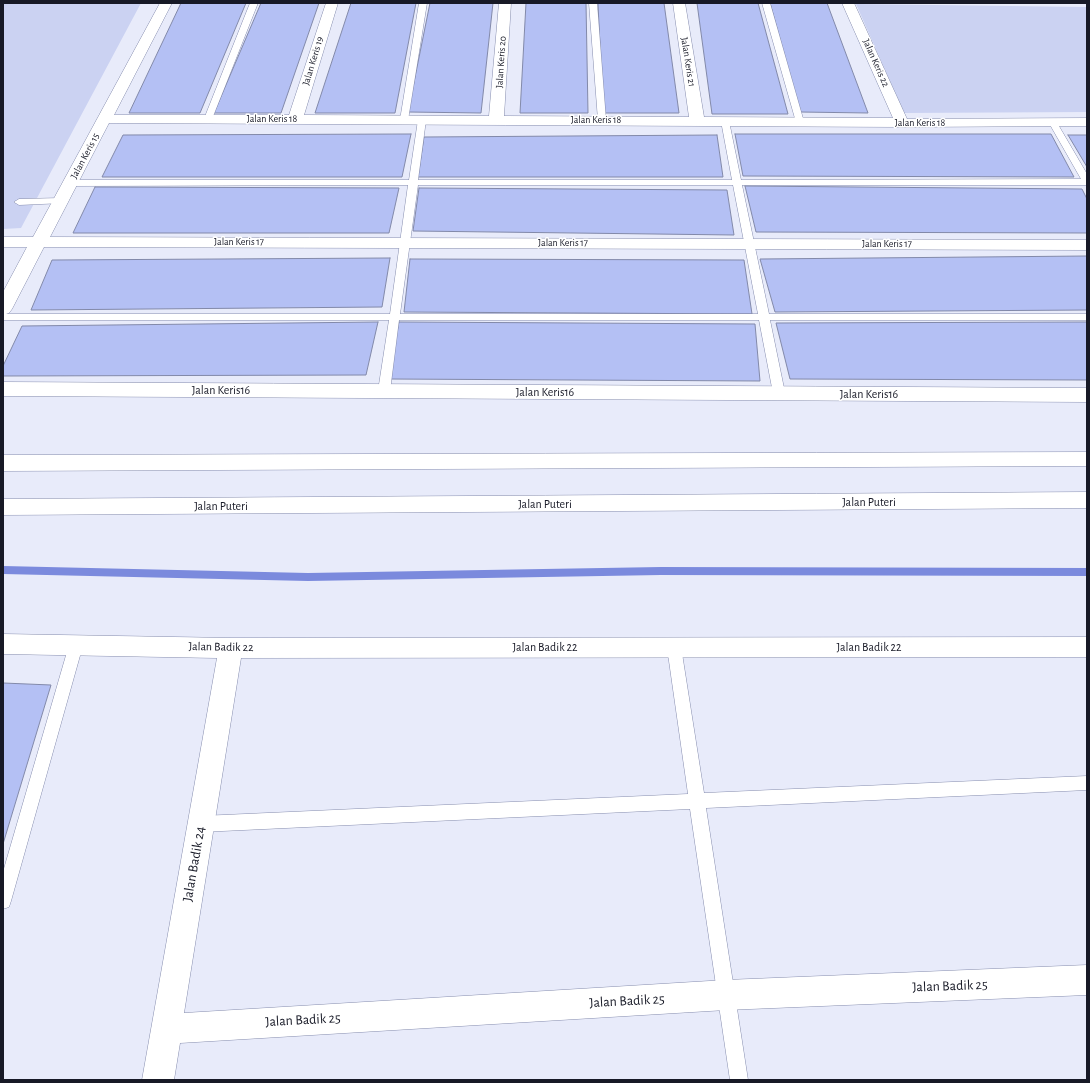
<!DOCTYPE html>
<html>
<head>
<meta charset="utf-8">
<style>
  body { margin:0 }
  #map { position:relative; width:1090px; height:1083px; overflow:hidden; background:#e8ebfa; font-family:"Alegreya Sans",sans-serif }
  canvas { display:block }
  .frame { position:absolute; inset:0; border:4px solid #171926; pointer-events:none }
</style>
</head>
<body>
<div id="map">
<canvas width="1090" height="1083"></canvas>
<div class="frame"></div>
</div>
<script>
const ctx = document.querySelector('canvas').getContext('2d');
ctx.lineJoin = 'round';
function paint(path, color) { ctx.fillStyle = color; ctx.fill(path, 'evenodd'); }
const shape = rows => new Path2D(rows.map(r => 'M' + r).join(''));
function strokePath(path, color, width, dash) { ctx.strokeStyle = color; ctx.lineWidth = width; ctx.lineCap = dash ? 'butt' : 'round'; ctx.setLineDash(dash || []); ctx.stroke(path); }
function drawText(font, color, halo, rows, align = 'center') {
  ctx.font = font + ' "Alegreya Sans",sans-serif'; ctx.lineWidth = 3; ctx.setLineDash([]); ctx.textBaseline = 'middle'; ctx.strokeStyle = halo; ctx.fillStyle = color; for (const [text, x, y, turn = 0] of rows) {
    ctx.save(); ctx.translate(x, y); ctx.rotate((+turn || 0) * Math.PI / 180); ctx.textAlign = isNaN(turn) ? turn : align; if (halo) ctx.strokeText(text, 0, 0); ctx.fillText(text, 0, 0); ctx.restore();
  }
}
paint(shape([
  [3,3,141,3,21,228,3,229],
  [856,4,1087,7,1087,112,904,113]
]), '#cbd2f2');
paint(shape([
  [3,566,308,573,661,567,1087,568,1087,576,661,575,308,581,3,574,3,566]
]), '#7b8add');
const building = shape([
  [181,3,246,3,200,113,129,113,181,3],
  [261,3,319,3,281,113,214,113,261,3],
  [351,3,416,3,395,113,315,113,351,3],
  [430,3,493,3,481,113,408,112,430,3],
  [526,3,586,3,588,113,520,113,526,3],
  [598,3,664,3,679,113,603,113,598,3],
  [697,3,758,3,788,114,712,114,697,3],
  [770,3,827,3,868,113,800,112,770,3],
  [411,134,402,177,102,177,123,135,411,134],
  [735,134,1051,134,1074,177,743,176,735,134],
  [717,135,723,177,418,177,424,137,717,135],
  [1068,135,1087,135,1087,167,1068,135],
  [745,186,1082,189,1087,199,1087,233,756,232,745,186],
  [95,187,399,188,389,233,73,233,95,187],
  [419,188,727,190,734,235,413,231,419,188],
  [1087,256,1087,310,775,312,760,259,1087,256],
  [390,258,382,307,31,310,52,260,390,258],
  [410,259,744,260,752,314,404,312,410,259],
  [378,322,366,375,3,376,3,366,22,326,378,322],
  [399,322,755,324,760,381,388,379,399,322],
  [1087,322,1087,380,790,379,776,323,1087,322],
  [3,683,51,685,3,844,3,683]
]);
paint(building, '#b4c0f4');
strokePath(building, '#8289a9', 1);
const lane = shape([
  [250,3,258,3,212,119,208,122,205,121,204,119,250,3],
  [419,3,427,3,408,120,404,123,400,120,419,3],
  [589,3,597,3,606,120,602,123,598,120,589,3],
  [762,3,770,3,804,122,803,124,800,125,796,122,762,3],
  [422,117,426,120,418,180,732,180,721,121,725,118,729,121,741,180,1081,179,1049,123,1050,121,1056,121,1087,174,1087,185,742,185,769,314,1087,314,1087,320,770,320,785,393,783,396,779,397,775,396,773,393,759,320,399,320,390,391,388,394,384,395,380,394,378,391,389,320,3,320,3,314,390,314,408,185,70,186,65,183,70,180,409,180,418,120,422,117],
  [418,185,733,185,758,314,400,314,418,185],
  [61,198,66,201,64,203,19,205,14,202,19,199,61,198],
  [76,639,81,641,83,645,11,901,9,907,3,909,3,872,69,645,71,641,76,639],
  [674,641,679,643,681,647,704,793,1087,776,1087,790,706,808,748,1080,730,1080,690,809,201,832,195,829,193,824,195,819,201,816,688,794,667,647,669,643,674,641]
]);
const street = shape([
  [160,3,172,3,114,115,289,115,326,3,338,3,304,115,489,116,499,3,511,3,504,116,689,117,673,3,685,3,704,117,893,118,842,3,854,3,907,119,1087,118,1087,126,902,127,109,123,50,237,1087,240,1087,250,44,247,12,309,9,313,3,315,3,292,27,247,3,247,3,237,33,237,160,3],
  [3,382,1087,388,1087,402,3,396,3,382],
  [3,634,231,638,1087,637,1087,657,241,658,184,1013,726,980,1087,965,1087,995,726,1010,180,1043,174,1080,142,1080,217,658,3,654,3,634]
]);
const secondary = shape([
  [1087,452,1087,466,3,471,3,455,1087,452],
  [1087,492,1087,508,3,515,3,499,1087,492]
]);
strokePath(lane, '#868dae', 1);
strokePath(street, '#868dae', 1);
strokePath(secondary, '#868dae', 1);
paint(lane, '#fff');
paint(street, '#fff');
paint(secondary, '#fff');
drawText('10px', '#171926', '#fff', [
  ["Jalan Keris 19",313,61,-73],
  ["Jalan Keris 20",501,62,-86],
  ["Jalan Keris 21",688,62,81],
  ["Jalan Keris 22",876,63,66],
  ["Jalan Keris 18",272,119],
  ["Jalan Keris 18",596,120],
  ["Jalan Keris 18",920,123],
  ["Jalan Keris 15",85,156,-62],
  ["Jalan Keris 17",239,242],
  ["Jalan Keris 17",563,243],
  ["Jalan Keris 17",887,244]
]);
drawText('12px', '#171926', '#fff', [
  ["Jalan Keris16",221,390],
  ["Jalan Keris16",545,392],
  ["Jalan Keris16",869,394],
  ["Jalan Puteri",869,502],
  ["Jalan Puteri",545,504],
  ["Jalan Puteri",221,506],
  ["Jalan Badik 22",221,647,1],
  ["Jalan Badik 22",545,647],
  ["Jalan Badik 22",869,647]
]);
drawText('14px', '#171926', '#fff', [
  ["Jalan Badik 24",194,864,-80],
  ["Jalan Badik 25",950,986,-2],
  ["Jalan Badik 25",627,1001,-3],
  ["Jalan Badik 25",303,1020,-3]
]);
</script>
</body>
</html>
